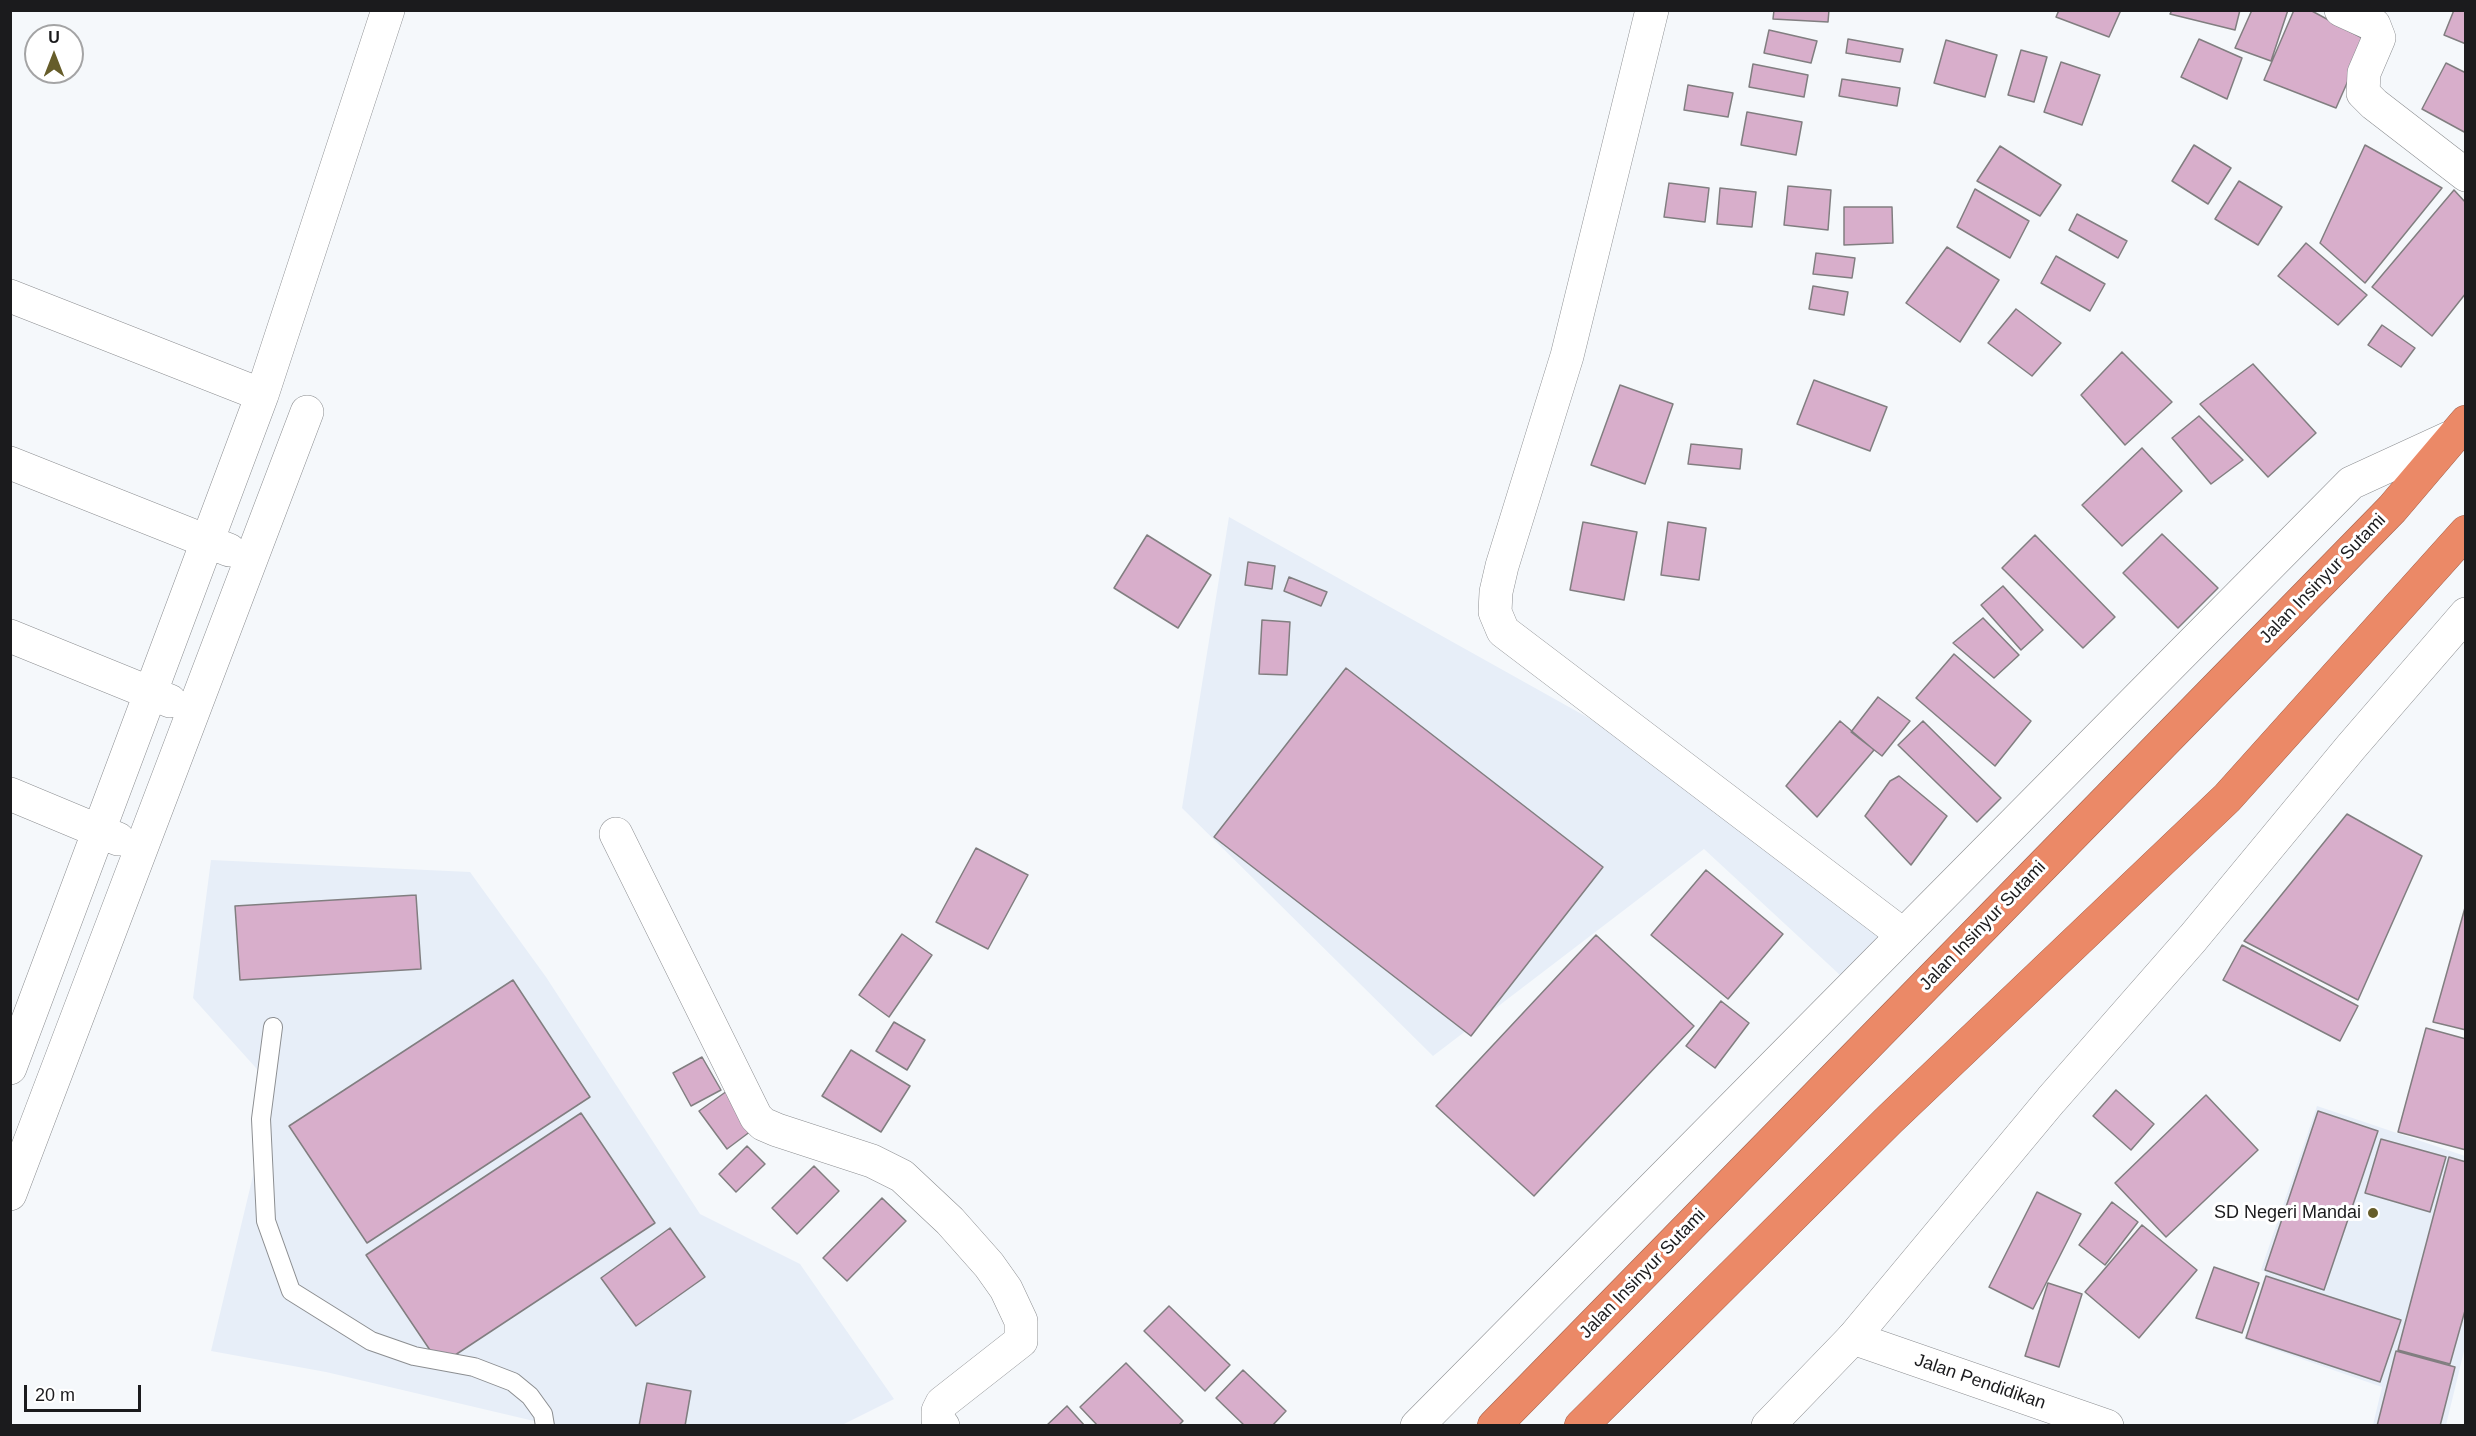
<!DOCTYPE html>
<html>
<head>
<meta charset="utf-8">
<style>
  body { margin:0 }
  #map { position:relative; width:2476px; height:1436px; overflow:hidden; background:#f5f8fb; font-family:Helvetica,sans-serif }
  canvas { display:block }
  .frame { position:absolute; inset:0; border:12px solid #1b1b1d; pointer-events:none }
  .north { position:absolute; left:24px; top:24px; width:60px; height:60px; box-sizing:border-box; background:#fff; border:2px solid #a4a4a5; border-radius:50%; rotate:0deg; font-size:16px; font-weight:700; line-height:24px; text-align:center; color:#1b1b1d }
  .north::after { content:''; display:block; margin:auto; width:21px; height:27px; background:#665d2a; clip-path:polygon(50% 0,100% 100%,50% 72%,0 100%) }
  .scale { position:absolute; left:24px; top:1385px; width:117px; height:27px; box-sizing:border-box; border:3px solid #1b1b1d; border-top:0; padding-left:8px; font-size:18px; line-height:21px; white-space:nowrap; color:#1b1b1d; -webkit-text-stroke:4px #fff; paint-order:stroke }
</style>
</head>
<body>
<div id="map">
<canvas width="2476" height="1436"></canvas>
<div class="frame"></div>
<div class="north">U</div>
<div class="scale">20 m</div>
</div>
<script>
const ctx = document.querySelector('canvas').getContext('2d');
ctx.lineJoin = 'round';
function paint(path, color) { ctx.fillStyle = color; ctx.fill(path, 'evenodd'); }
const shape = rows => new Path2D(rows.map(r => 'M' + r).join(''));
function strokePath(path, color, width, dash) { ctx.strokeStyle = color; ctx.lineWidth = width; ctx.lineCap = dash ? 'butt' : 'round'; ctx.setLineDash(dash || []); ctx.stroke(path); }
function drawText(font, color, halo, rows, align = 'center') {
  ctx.font = font + ' Helvetica,sans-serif'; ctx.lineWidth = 6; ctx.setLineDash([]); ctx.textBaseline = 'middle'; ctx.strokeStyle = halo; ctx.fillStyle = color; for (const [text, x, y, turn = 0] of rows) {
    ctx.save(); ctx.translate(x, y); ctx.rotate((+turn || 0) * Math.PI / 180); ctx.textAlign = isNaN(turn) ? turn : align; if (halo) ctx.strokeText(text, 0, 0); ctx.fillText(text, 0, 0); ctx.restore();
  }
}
paint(shape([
  [1229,517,1739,802,1884,936,1840,975,1704,849,1433,1056,1182,808],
  [211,860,470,872,546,977,700,1214,800,1264,894,1399,842,1425,551,1425,326,1372,211,1351,274,1088,193,998],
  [2317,1106,2465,1156,2465,1347,2446,1425,2373,1425,2382,1387,2244,1339,2266,1272,2261,1270]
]), '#e7eef8');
const building = shape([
  [1774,10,1829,10,1828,22,1773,19,1774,10],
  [2059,10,2121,10,2109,37,2056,17,2059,10],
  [2172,10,2240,10,2235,30,2170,14,2172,10],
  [2252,10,2288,10,2271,61,2235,48,2252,10],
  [2294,10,2310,10,2366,40,2336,108,2264,80,2294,10],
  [2454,10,2466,11,2466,44,2444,35,2454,10],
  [1769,30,1817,41,1811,63,1764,53,1769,30],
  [1848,39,1903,49,1900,62,1846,53,1848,39],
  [2199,39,2242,58,2227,99,2181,77,2199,39],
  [1946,40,1997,55,1985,97,1934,83,1946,40],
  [2021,50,2047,57,2034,102,2008,95,2021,50],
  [2061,62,2100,75,2082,125,2044,112,2061,62],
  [2446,63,2466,73,2466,133,2422,109,2446,63],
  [1753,64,1808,75,1804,97,1749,87,1753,64],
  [1842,79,1900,88,1897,106,1839,96,1842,79],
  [1688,85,1733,93,1728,117,1684,110,1688,85],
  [1747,112,1802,122,1796,155,1741,145,1747,112],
  [2194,145,2231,168,2208,204,2172,181,2194,145],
  [2365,145,2442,188,2365,283,2320,243,2365,145],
  [2000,146,2061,185,2040,216,1977,181,2000,146],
  [2239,181,2282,207,2258,245,2215,219,2239,181],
  [1669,183,1709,188,1705,222,1664,217,1669,183],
  [1788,186,1831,190,1828,230,1784,225,1788,186],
  [1720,188,1756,192,1752,227,1717,224,1720,188],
  [1975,189,2029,221,2010,258,1957,227,1975,189],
  [2454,190,2466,203,2466,293,2432,336,2372,287,2454,190],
  [1844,207,1892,207,1893,243,1844,245,1844,207],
  [2077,214,2127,241,2118,258,2069,230,2077,214],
  [2306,243,2367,295,2338,325,2278,276,2306,243],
  [1947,247,1999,280,1960,342,1906,303,1947,247],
  [1816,253,1855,258,1852,278,1813,274,1816,253],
  [2056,256,2105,284,2090,311,2041,283,2056,256],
  [1813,286,1848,292,1844,315,1809,309,1813,286],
  [2016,309,2061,343,2032,376,1988,343,2016,309],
  [2382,325,2415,348,2401,367,2368,345,2382,325],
  [2122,352,2172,402,2125,445,2081,395,2122,352],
  [2253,364,2316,433,2268,477,2200,404,2253,364],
  [1814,380,1887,407,1870,451,1797,424,1814,380],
  [1620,385,1673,404,1645,484,1591,465,1620,385],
  [2199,416,2243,460,2211,484,2172,438,2199,416],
  [1691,444,1742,449,1740,469,1688,464,1691,444],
  [2142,448,2182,491,2122,546,2082,505,2142,448],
  [1583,522,1637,532,1624,600,1570,590,1583,522],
  [1668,522,1706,528,1699,580,1661,575,1668,522],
  [2162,534,2218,588,2178,628,2123,573,2162,534],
  [1147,535,1211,575,1178,628,1114,588,1147,535],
  [2035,535,2115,617,2083,648,2002,568,2035,535],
  [1248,562,1275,566,1272,589,1245,585,1248,562],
  [1289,577,1327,592,1321,606,1284,591,1289,577],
  [2003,586,2043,630,2021,650,1981,605,2003,586],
  [1983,618,2019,655,1994,678,1953,643,1983,618],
  [1262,620,1290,622,1287,675,1259,674,1262,620],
  [1954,654,2031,721,1995,766,1916,698,1954,654],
  [1346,668,1603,867,1471,1036,1214,837,1346,668],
  [1878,697,1910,721,1882,756,1851,732,1878,697],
  [1840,721,1874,750,1817,817,1786,786,1840,721],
  [1923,721,2001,798,1977,822,1898,745,1923,721],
  [1899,776,1947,816,1911,865,1865,816,1890,781,1899,776],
  [2347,814,2422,856,2358,1000,2244,941,2347,814],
  [976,848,1028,875,988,949,936,922,976,848],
  [1706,870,1783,934,1728,999,1651,935,1706,870],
  [416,895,421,969,240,980,235,906,416,895],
  [2466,904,2466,1030,2433,1022,2466,904],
  [902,934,932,955,889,1017,859,995,902,934],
  [1596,935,1694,1026,1534,1196,1436,1106,1596,935],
  [2242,945,2358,1006,2340,1041,2223,980,2242,945],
  [513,980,590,1097,367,1243,289,1126,513,980],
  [1721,1001,1749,1023,1715,1068,1686,1046,1721,1001],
  [894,1022,925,1040,907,1070,876,1051,894,1022],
  [2426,1028,2466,1039,2466,1150,2398,1132,2426,1028],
  [851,1050,910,1086,881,1132,822,1096,851,1050],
  [702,1057,721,1090,691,1106,673,1073,702,1057],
  [2116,1090,2154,1124,2131,1150,2093,1116,2116,1090],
  [727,1091,755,1128,727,1149,699,1111,727,1091],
  [2206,1095,2258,1150,2166,1237,2115,1183,2206,1095],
  [2318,1111,2378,1131,2324,1290,2265,1270,2318,1111],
  [581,1113,655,1223,440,1365,366,1255,581,1113],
  [2381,1139,2446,1157,2430,1212,2365,1193,2381,1139],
  [747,1146,765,1164,736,1192,719,1174,747,1146],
  [2449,1157,2466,1162,2466,1307,2450,1364,2398,1350,2449,1157],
  [814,1166,839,1191,797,1234,772,1208,814,1166],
  [2037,1192,2081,1214,2033,1309,1989,1287,2037,1192],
  [882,1198,906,1221,847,1281,823,1258,882,1198],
  [2112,1202,2138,1222,2105,1265,2079,1245,2112,1202],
  [2142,1225,2197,1270,2139,1338,2085,1292,2142,1225],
  [670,1228,705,1277,636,1326,601,1278,670,1228],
  [2214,1267,2259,1283,2242,1333,2196,1318,2214,1267],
  [2266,1276,2401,1320,2380,1382,2246,1338,2266,1276],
  [2048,1283,2082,1294,2059,1367,2025,1356,2048,1283],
  [1169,1306,1230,1365,1205,1391,1144,1331,1169,1306],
  [2396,1351,2455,1367,2440,1426,2377,1426,2396,1351],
  [1126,1363,1183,1421,1178,1426,1098,1426,1080,1407,1126,1363],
  [1243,1370,1286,1411,1272,1426,1245,1426,1216,1398,1243,1370],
  [647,1383,691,1391,685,1426,639,1426,647,1383],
  [1067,1406,1085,1426,1046,1426,1067,1406]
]);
paint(building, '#d8aecb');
strokePath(building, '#817e80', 1.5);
const lane = shape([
  [273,1027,261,1119,266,1221,291,1291,371,1341,414,1356,474,1367,513,1382,530,1396,543,1414,545,1426]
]);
const street = shape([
  [1652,10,1567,356,1502,566,1496,592,1495,612,1503,631,1902,934],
  [2341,10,2374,25,2379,38,2364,73,2363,93,2374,104,2466,175],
  [10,296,262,395],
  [10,463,229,550],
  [10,636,170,701],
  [10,794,118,839],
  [616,834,756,1117,763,1124,777,1130,872,1161,902,1176,950,1221,989,1265,1006,1289,1021,1321,1021,1341,942,1403,938,1411,938,1420,943,1426],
  [10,1068,262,395,388,10],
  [10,1194,307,412],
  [1853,1338,2107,1426]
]);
const secondary = shape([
  [1417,1426,2351,483,2449,438],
  [1768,1426,1853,1338,2051,1100,2193,938,2351,747,2466,614]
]);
const highway = shape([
  [1494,1426,2392,509,2466,422],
  [1581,1426,1890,1119,2227,798,2466,532]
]);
strokePath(lane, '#8c8e91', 20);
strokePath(street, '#8c8e91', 34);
strokePath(secondary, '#8c8e91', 34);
strokePath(highway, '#a2624d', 34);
strokePath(lane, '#fff', 18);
strokePath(street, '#fff', 33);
strokePath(secondary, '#fff', 33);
strokePath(highway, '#eb8967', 33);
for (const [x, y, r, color] of [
  [2373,1213,6,"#665d2a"]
]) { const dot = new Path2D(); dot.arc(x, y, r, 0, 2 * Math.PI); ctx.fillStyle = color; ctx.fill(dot); strokePath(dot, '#fff', 2); }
drawText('18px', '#1b1b1d', '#fff', [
  ["Jalan Insinyur Sutami",2323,579,-46],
  ["Jalan Insinyur Sutami",1983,926,-46],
  ["Jalan Insinyur Sutami",1643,1274,-46],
  ["Jalan Pendidikan",1980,1382,19]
]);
drawText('18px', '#1b1b1d', '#fff', [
  ["SD Negeri Mandai",2361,1213]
], 'right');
</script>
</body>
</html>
